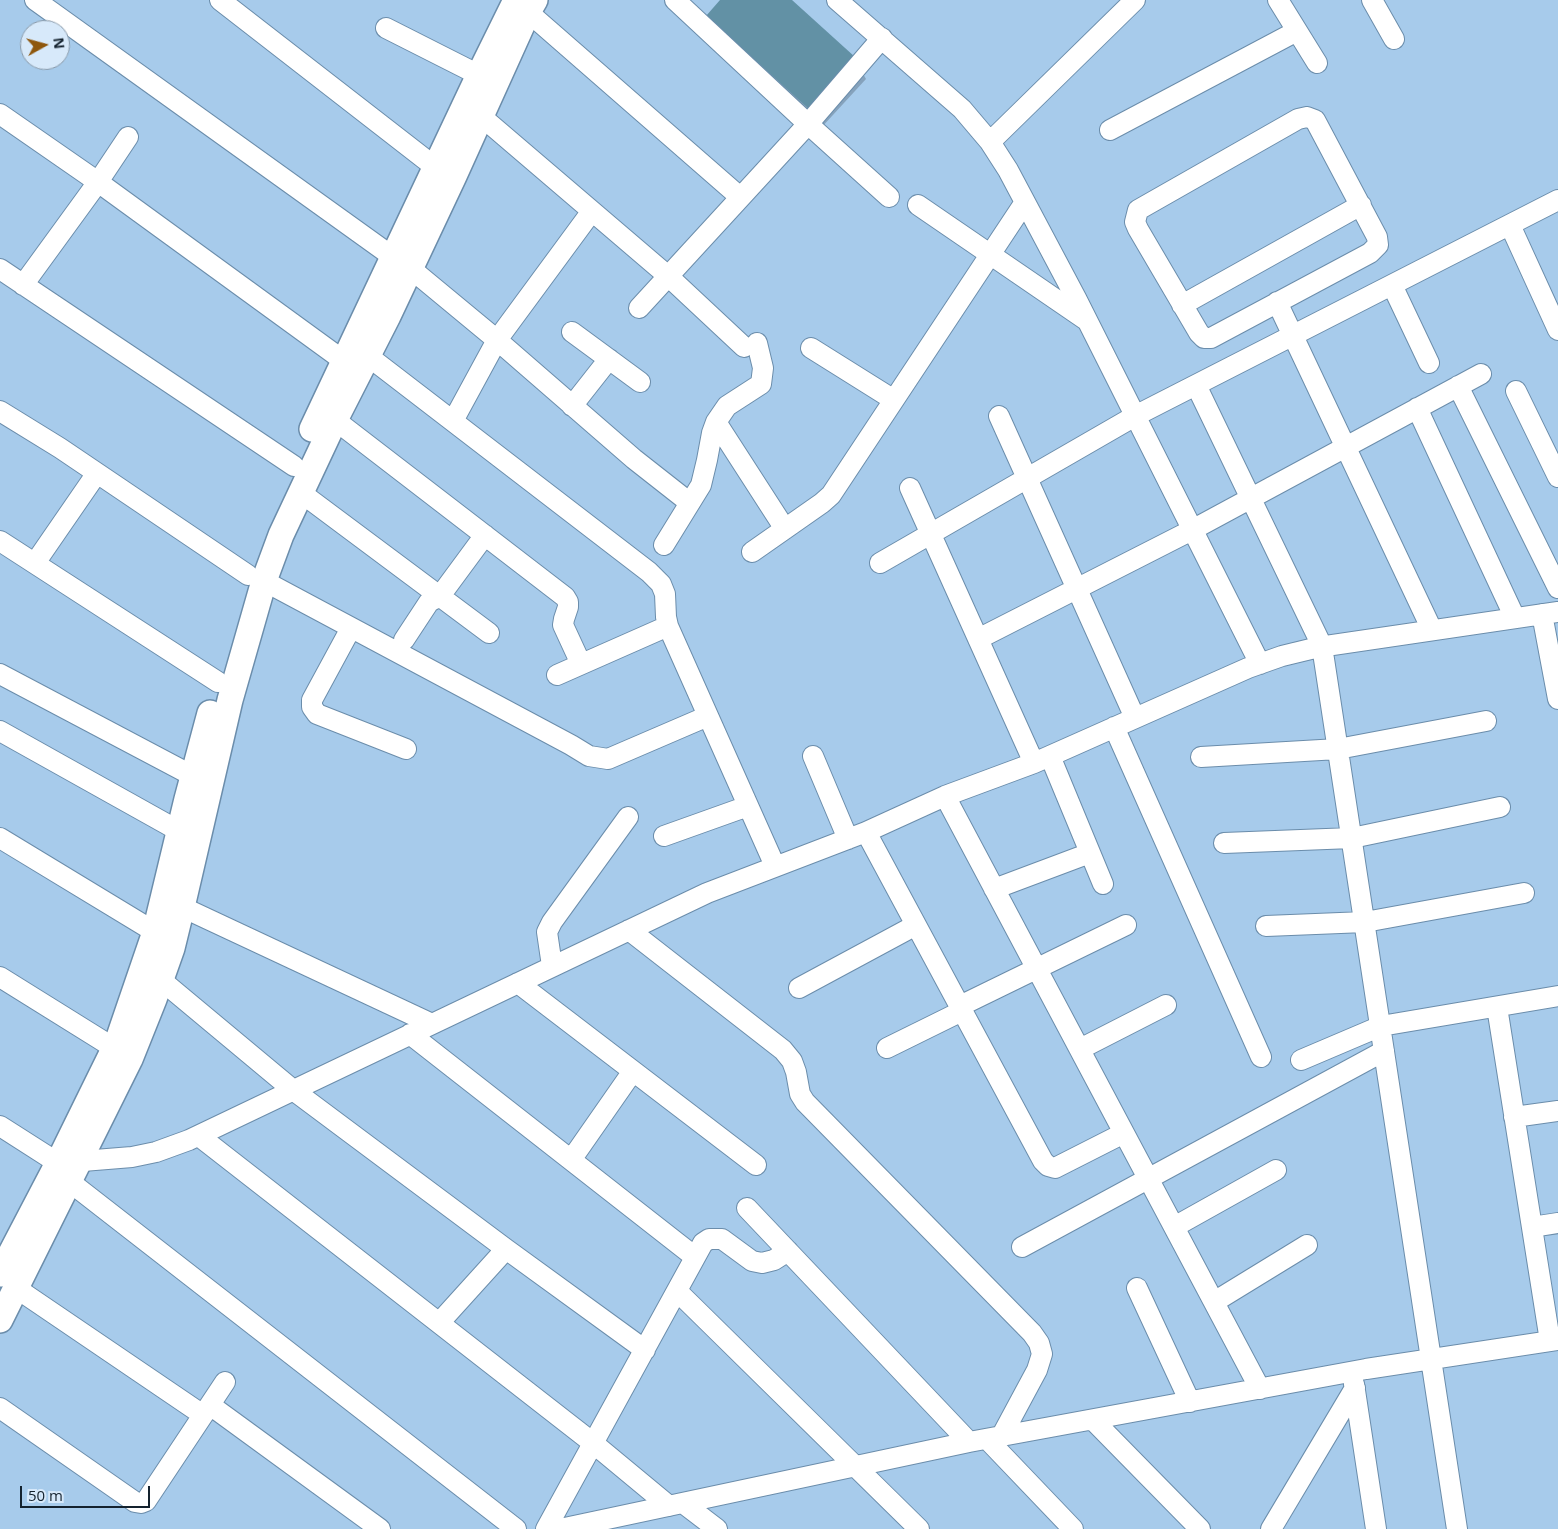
<!DOCTYPE html>
<html>
<head>
<meta charset="utf-8">
<style>
  body { margin:0 }
  #map { position:relative; width:1558px; height:1529px; overflow:hidden; background:#a7cbeb; font-family:"Open Sans",sans-serif }
  canvas { display:block }
  .north { position:absolute; left:20px; top:20px; width:50px; height:50px; box-sizing:border-box; background:#d7e9fa; border:1px solid #8999a8; border-radius:50%; rotate:83deg; font-size:14px; font-weight:700; line-height:20px; text-align:center; color:#14222e }
  .north::after { content:''; display:block; margin:auto; width:18px; height:22px; background:#8e570d; clip-path:polygon(50% 0,100% 100%,50% 72%,0 100%) }
  .scale { position:absolute; left:20px; top:1486px; width:130px; height:22px; box-sizing:border-box; border:2px solid #14222e; border-top:0; padding-left:6px; font-size:15px; line-height:18px; white-space:nowrap; color:#14222e; -webkit-text-stroke:4px #d7e9fa; paint-order:stroke }
</style>
</head>
<body>
<div id="map">
<canvas width="1558" height="1529"></canvas>
<div class="north">N</div>
<div class="scale">50 m</div>
</div>
<script>
const ctx = document.querySelector('canvas').getContext('2d');
ctx.lineJoin = 'round';
function paint(path, color) { ctx.fillStyle = color; ctx.fill(path, 'evenodd'); }
const shape = rows => new Path2D(rows.map(r => 'M' + r).join(''));
function strokePath(path, color, width, dash) { ctx.strokeStyle = color; ctx.lineWidth = width; ctx.lineCap = dash ? 'butt' : 'round'; ctx.setLineDash(dash || []); ctx.stroke(path); }
paint(shape([
  [722,0,790,0,854,58,866,79,821,128,720,36]
]), '#0003');
paint(shape([
  [720,0,792,0,855,57,809,109,706,16]
]), '#6291a5');
const minor = shape([
  [35,0,393,257,410,268,497,340,634,459,690,503],
  [220,0,435,167],
  [675,0,808,124,889,197],
  [837,0,962,109,990,142,1008,170,1077,300,1260,664],
  [1278,0,1317,63],
  [1372,0,1394,39],
  [528,12,740,197],
  [386,28,479,75],
  [0,114,98,182,344,361],
  [482,117,668,276,744,347],
  [1307,117,1315,120,1377,237,1378,245,1370,253,1211,338,1204,338,1199,333,1138,229,1135,222,1138,210,1298,119,1307,117],
  [1110,130,1297,31],
  [990,142,1135,0],
  [918,205,1086,320],
  [1510,225,1558,330],
  [0,269,294,466],
  [23,285,98,182,128,137],
  [1392,285,1429,363],
  [1277,302,1432,630],
  [1182,305,1361,205],
  [639,308,808,124,882,38],
  [572,332,640,382],
  [811,348,894,400],
  [355,349,368,356,649,572,661,584,665,594,666,617,668,626,775,866],
  [1196,385,1322,646,1457,1529],
  [1458,386,1558,588],
  [1516,391,1558,477],
  [572,406,609,359],
  [1417,408,1515,618],
  [0,411,60,448,248,575],
  [999,416,1135,718],
  [335,420,565,597,568,602,568,607,564,619,563,625,581,664],
  [453,421,497,340,592,211],
  [716,422,785,529],
  [910,488,1034,763],
  [300,492,489,633],
  [0,541,218,682],
  [664,545,701,485,707,460,712,433,716,422,727,406,761,384,763,368,757,343],
  [752,552,822,503,831,495,1025,202],
  [35,563,97,473],
  [880,563,1135,416,1558,200],
  [264,581,571,745,589,756,608,759,708,716],
  [1542,614,1558,699],
  [351,628,312,700,312,707,317,714,406,749],
  [978,639,1192,530,1481,374],
  [404,640,429,602,440,596,485,535],
  [0,674,193,776],
  [557,675,668,626],
  [1114,727,1261,1057],
  [0,731,179,831],
  [813,756,848,839],
  [1050,756,1103,884],
  [1201,757,1338,749,1486,721],
  [945,796,1260,1389],
  [866,832,1043,1161,1048,1166,1055,1168,1124,1133],
  [664,836,748,806],
  [0,838,155,932],
  [1224,843,1352,838,1500,807],
  [994,889,1090,853],
  [182,907,432,1024],
  [1266,926,1365,922,1524,893],
  [629,930,783,1050,792,1061,796,1072,800,1094,805,1102,1032,1333,1039,1343,1042,1354,1037,1370,1001,1437],
  [552,966,547,932,552,922,628,817],
  [0,977,114,1048],
  [161,980,293,1090,506,1249,645,1350],
  [518,983,756,1165],
  [799,988,916,925],
  [960,1006,1126,925],
  [1497,1007,1550,1341],
  [410,1034,695,1257],
  [887,1048,962,1011],
  [1080,1049,1166,1005],
  [1301,1060,1381,1026,1558,996],
  [1514,1117,1558,1111],
  [0,1126,58,1163,132,1157,156,1152,189,1140,707,893,866,832,945,796,1034,763,1248,668,1282,656,1319,647,1558,612],
  [199,1136,593,1443,669,1506],
  [571,1160,633,1071],
  [57,1174,70,1182,516,1529],
  [747,1208,969,1442],
  [1174,1227,1276,1170],
  [1532,1227,1558,1223],
  [1022,1247,1384,1051],
  [16,1288,203,1415],
  [1137,1288,1190,1402],
  [677,1291,919,1529],
  [1214,1302,1307,1245],
  [439,1323,506,1249],
  [1354,1384,1376,1529],
  [210,1405,380,1529],
  [0,1408,135,1502,141,1503,146,1501,225,1382],
  [1093,1420,1200,1529],
  [987,1439,1073,1529],
  [683,1503,717,1529],
  [546,1529,703,1243,709,1239,722,1239,752,1261,762,1263,774,1260,788,1251],
  [560,1529,969,1442,1366,1369,1558,1340],
  [1271,1529,1355,1388]
]);
const major = shape([
  [312,429,479,75,516,0],
  [0,1274,58,1163,117,1043,155,932,187,799,210,713],
  [0,1320,130,1059,154,999,172,948,182,907,230,700,264,581,281,535,335,420,388,316,454,176,528,12,535,0]
]);
strokePath(minor, '#6b8dab', 22);
strokePath(major, '#6b8dab', 28);
strokePath(minor, '#fff', 20);
strokePath(major, '#fff', 25);
</script>
</body>
</html>
